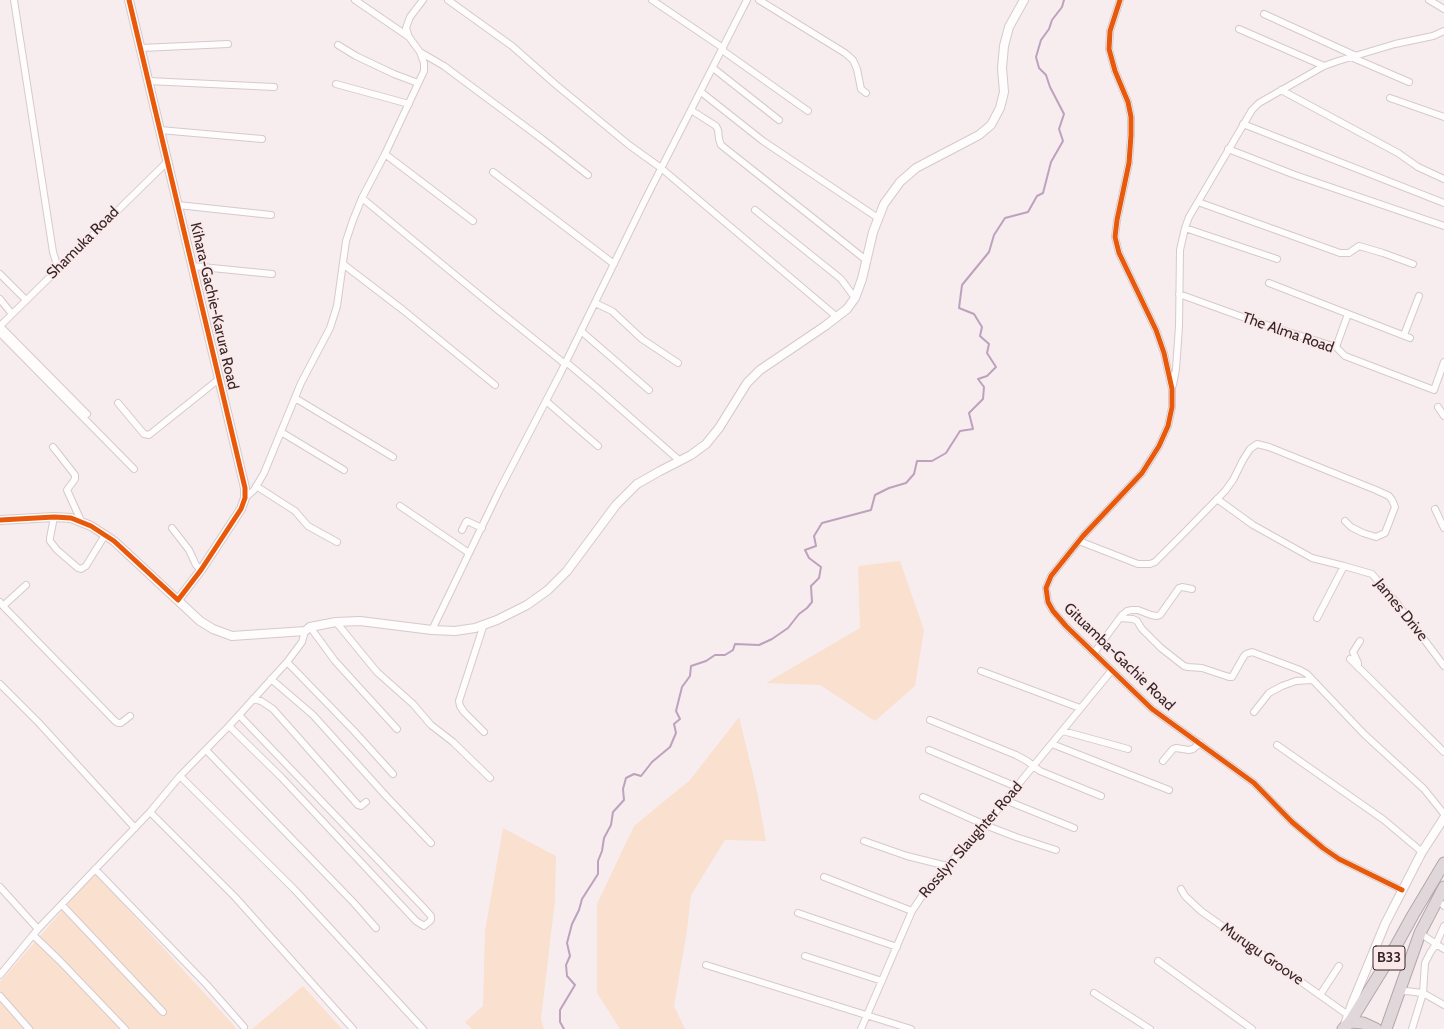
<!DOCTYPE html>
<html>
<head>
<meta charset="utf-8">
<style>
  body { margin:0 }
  canvas { display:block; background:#f7edee }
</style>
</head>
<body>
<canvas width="1444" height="1029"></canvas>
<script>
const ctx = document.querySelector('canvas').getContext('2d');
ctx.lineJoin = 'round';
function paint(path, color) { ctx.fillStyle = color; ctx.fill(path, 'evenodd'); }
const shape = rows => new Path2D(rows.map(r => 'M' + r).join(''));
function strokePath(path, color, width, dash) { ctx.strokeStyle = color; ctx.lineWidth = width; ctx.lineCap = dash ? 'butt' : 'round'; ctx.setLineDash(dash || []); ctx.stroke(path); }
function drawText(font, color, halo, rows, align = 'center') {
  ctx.font = font + ' Cabin,sans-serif'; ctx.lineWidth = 3.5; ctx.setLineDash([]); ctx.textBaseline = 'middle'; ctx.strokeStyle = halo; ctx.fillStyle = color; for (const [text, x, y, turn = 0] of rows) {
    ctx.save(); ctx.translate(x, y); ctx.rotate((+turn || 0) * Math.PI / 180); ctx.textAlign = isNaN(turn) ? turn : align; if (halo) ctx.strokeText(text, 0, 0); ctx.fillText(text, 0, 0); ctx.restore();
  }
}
paint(shape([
  [900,561,924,630,915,686,875,721,820,685,766,683,860,628,858,566],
  [739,717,757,791,766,841,725,840,691,895,687,931,674,1006,685,1029,620,1029,597,993,597,904,634,826,690,780],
  [503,828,556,856,555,900,541,1019,544,1029,472,1029,465,1022,483,1006,485,931],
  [95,873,237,1029,0,1029,0,982],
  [303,986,342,1029,252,1029]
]), '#fae0ce');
strokePath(shape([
  [564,1029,560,1022,560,1010,575,985,567,976,566,965,570,956,567,943,572,924,579,910,582,899,598,874,598,861,602,851,604,838,611,825,613,812,624,800,623,789,626,778,634,774,641,776,652,762,670,747,676,733,674,724,680,719,676,711,682,687,690,676,691,666,706,661,715,655,725,655,733,650,735,644,759,645,772,639,788,628,799,614,807,608,812,602,811,586,819,578,821,567,809,558,805,550,816,546,814,536,822,523,871,510,875,495,889,488,906,483,914,474,917,461,932,461,946,453,960,431,973,429,969,413,983,399,984,387,978,379,987,376,996,367,987,353,989,344,980,336,982,327,974,314,959,308,962,285,989,252,994,235,1005,218,1028,212,1037,196,1043,193,1051,162,1063,141,1059,129,1064,114,1050,87,1046,75,1039,68,1036,57,1041,40,1049,29,1052,20,1062,7,1064,0]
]), '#bea1be', 2);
const street = shape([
  [14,0,53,252,58,268],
  [355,0,409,37],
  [448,0,512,46,555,84,629,145,661,168,837,317],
  [652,0,723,48],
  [759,0,845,53,853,60,857,69,861,89,866,93],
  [1120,0,1110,31,1109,49,1115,71,1128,102,1131,117,1131,135,1129,163,1117,220,1115,237,1119,253,1156,330,1164,353,1172,389,1172,407,1168,426,1159,446,1142,473,1083,536,1051,576,1046,588,1048,602,1053,611,1066,626,1152,709,1254,783,1292,822,1323,848,1339,859,1402,890],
  [1429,0,1444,9],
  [1264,14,1356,56],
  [1239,29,1324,66],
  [338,45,356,56,394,74,418,83],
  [141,48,228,44],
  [722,50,808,111],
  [420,52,444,66,542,139,588,175],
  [1351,57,1409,82],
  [713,68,779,120],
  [148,81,274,87],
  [336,84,409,104],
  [1281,90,1398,153,1418,167,1444,179],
  [701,92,763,141,878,218],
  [1390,98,1444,117],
  [691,110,716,126,718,130,719,139,721,145,866,260],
  [1243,124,1444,203],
  [160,130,262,139],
  [1228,149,1295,175,1444,226],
  [385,154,473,221],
  [493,172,614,264],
  [362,198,483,298,565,364],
  [1198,202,1340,253,1349,253,1359,246,1383,253,1413,264],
  [178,205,271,215],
  [755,210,841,279,855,298],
  [1185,228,1277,259],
  [343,264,403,310,495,385],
  [192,266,272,274],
  [0,274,26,300],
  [1269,283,1410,338],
  [1179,294,1248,319,1336,347,1345,356,1434,390,1444,362],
  [0,299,12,314],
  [595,303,612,311,642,339,678,363],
  [0,326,168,161],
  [0,326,87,414],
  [581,331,649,390],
  [0,333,134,469],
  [1404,335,1419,296],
  [1336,347,1348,314],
  [566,362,597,388,680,461],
  [1173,385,1176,369,1179,326,1180,250,1185,228,1189,217,1252,110,1259,103,1324,66,1338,61,1395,44,1433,36,1444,31],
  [295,398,393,457],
  [546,401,598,446],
  [118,403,144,434,149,435,219,379],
  [1438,407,1444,416],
  [281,432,344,470],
  [53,447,75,475,75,479,67,490,82,523],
  [256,486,295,511,308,526,337,542],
  [245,498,254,490,264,473,301,383,330,328,337,306,346,241,353,220,362,198,385,154,424,71,424,63,420,52,409,37,406,28,410,17,423,0],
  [1217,499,1253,525,1312,558,1344,566,1372,574,1396,602,1444,666],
  [400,506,469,553],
  [1435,509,1444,528],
  [54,517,50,538,50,541,57,550,78,568,81,569,86,566,105,535],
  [172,528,189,550,196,565,201,570],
  [462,530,466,522,467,521,482,528],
  [1079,541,1138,564,1150,564,1155,562,1182,535,1225,491,1233,480,1243,460,1250,449,1257,444,1269,447,1376,490,1389,496,1392,500,1395,507,1385,533,1376,537,1363,533,1351,527,1345,521],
  [0,602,3,606,26,585],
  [3,606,115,721,118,723,121,723,130,716],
  [1120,618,1133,619,1137,621,1142,629,1161,648,1184,666,1188,667,1202,668,1229,677,1232,677,1244,656,1246,654,1252,652,1300,670,1307,674,1364,734,1424,789,1444,814],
  [1317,618,1344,566],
  [336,622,377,672,413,704,431,725,453,742,490,778],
  [310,627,335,661,397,729],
  [432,630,500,489,560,374,646,198,747,0],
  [1094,653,1122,615,1127,611,1132,610,1138,610,1151,615,1157,616,1160,615,1179,588,1182,587,1192,589],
  [1350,659,1444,752],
  [287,662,354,731,393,774],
  [1358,667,1358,663,1353,652,1360,641],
  [981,671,1080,708],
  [271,679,313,715,387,797,431,843],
  [0,684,38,722,135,828],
  [253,699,261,701,273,709,358,805,361,806,366,802],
  [1254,712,1269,693,1282,686,1296,681,1312,680],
  [930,720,1016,755,1027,761,1040,771,1101,796],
  [229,726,282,778,416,921,424,926,429,922,431,920,431,916,423,907,239,715],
  [1063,731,1128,749],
  [484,732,464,712,460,706,459,701,484,624],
  [1052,744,1169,790],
  [1277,745,1384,820,1422,852],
  [206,750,354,903,376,928],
  [929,750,1017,787],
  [1163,761,1173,749,1176,748,1189,750,1193,749,1200,743],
  [180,776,294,889,423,1029],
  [923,797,985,825,1016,837,1056,850],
  [1005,800,1074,828],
  [150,812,235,897,353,1029],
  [864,841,907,856,947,866],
  [95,869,207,985,244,1027],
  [824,877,912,911],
  [0,887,38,929],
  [1181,889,1185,896,1201,911,1348,1015],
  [1438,900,1444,906],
  [62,905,163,1012],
  [798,913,897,947],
  [1420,933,1436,944,1444,926],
  [33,935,60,961,125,1029],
  [805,956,882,981],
  [1158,961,1252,1029],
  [706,965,911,1029],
  [0,975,38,929,150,812,180,776,229,726,287,662,302,642,305,631],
  [1398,992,1406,991,1423,993,1444,1005],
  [1094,993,1150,1029],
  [1320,995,1339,966],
  [0,996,29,1029],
  [861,1029,912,911,922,896,947,866,985,825,1112,670],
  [1412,1029,1423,993,1425,963,1430,953,1436,944,1444,949]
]);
const secondary = shape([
  [129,0,245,488,245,498,241,509,201,570,178,600],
  [0,520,54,517,71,518,91,526,114,541,200,621,213,629,232,636,305,631,310,627,336,622,360,621,432,630,455,631,475,628,497,620,527,605,548,590,567,571,616,505,637,484,660,471,691,455,706,444,719,428,747,383,760,370,825,326,847,309,855,298,862,279,873,232,884,204,900,182,916,168,979,135,991,125,1000,108,1004,92,1002,68,1004,46,1009,27,1024,0],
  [1345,1024,1352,1004,1385,924,1422,852,1444,818]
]);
const highway = shape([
  [1350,1022,1363,1023,1376,1029],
  [1343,1029,1350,1022,1387,962,1413,915,1444,863],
  [1386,1029,1420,933,1444,887]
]);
strokePath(street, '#d6cacb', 8);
strokePath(secondary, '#d6cacb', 10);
strokePath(highway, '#b4a7ab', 13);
strokePath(street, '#fefcfc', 6);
strokePath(secondary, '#fefcfc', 8);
strokePath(highway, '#e0d7db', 11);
strokePath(shape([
  [1120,0,1110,31,1109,49,1115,71,1128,102,1131,117,1131,135,1129,163,1117,220,1115,237,1119,253,1156,330,1164,353,1172,389,1172,407,1168,426,1159,446,1142,473,1083,536,1051,576,1046,588,1048,602,1053,611,1066,626,1152,709,1254,783,1292,822,1323,848,1339,859,1402,890],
  [0,520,54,517,71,518,91,526,114,541,178,600,201,570,241,509,245,498,245,488,129,0]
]), '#e8590c', 5);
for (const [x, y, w] of [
  [1389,958,32]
]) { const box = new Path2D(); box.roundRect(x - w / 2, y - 12, w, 24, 3); ctx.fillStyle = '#fbe9ea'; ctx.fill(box); strokePath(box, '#362628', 1); }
drawText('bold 14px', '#362628', null, [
  ["B33",1389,958]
]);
drawText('15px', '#362628', '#fbe9ea', [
  ["Shamuka Road",83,243,-45],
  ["Kihara-Gachie-Karura Road",214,306,77],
  ["The Alma Road",1288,333,19],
  ["James Drive",1401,610,51],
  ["Gituamba-Gachie Road",1119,657,44],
  ["Rosslyn Slaughter Road",971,840,-49],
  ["Murugu Groove",1262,954,35]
]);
</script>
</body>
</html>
